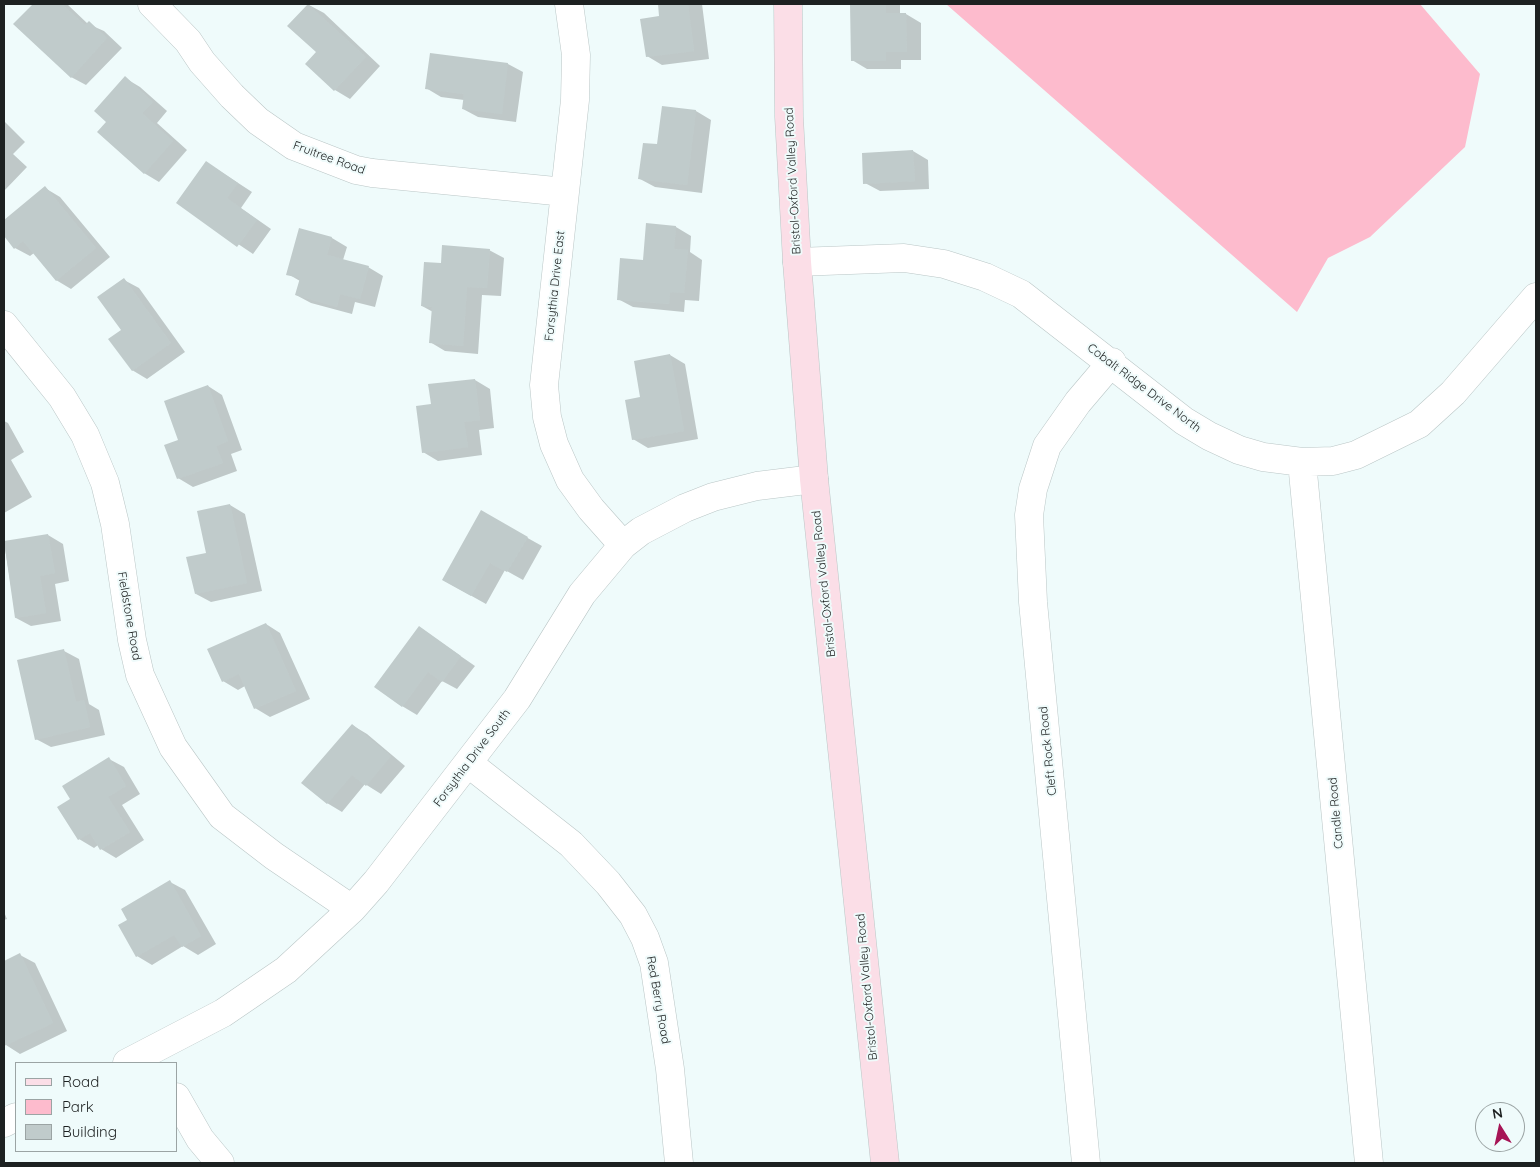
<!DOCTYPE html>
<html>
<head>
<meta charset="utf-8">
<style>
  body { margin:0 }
  #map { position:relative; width:1540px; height:1167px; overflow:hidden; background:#effbfb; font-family:Quicksand,sans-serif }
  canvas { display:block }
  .frame { position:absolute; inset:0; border:5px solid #1d2121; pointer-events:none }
  .legend { position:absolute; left:15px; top:1062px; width:162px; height:90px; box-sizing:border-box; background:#effbfb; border:1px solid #9ba4a4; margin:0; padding:6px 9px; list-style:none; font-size:15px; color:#1d2121 }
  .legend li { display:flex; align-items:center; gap:10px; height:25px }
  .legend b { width:25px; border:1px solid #9ba4a4 }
  .north { position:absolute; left:1475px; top:1102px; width:50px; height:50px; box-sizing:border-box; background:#effbfb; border:1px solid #9ba4a4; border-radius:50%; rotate:350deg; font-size:14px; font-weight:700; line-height:20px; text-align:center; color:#1d2121 }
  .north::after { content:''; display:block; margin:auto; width:18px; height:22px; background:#a61556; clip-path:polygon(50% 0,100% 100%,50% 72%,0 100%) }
</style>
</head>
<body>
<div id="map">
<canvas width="1540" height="1167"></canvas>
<div class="frame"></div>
<ul class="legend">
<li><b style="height:6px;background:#fbdee7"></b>Road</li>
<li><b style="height:14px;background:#fdbbcd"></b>Park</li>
<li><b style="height:14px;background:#c0cbcb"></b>Building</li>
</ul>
<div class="north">N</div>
</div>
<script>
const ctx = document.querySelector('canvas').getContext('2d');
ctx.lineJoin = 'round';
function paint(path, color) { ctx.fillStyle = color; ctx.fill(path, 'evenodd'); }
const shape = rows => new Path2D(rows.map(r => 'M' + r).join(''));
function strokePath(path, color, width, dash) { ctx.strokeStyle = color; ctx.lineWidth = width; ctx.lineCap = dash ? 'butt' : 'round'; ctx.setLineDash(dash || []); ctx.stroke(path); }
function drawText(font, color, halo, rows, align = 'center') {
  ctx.font = font + ' Quicksand,sans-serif'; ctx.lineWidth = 4; ctx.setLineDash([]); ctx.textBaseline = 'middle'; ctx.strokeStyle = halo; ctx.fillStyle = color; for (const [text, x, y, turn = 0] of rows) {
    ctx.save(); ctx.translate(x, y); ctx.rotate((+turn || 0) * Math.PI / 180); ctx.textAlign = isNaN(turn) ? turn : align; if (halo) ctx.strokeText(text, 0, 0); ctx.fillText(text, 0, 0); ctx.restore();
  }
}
paint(shape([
  [946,4,1420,4,1480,74,1465,147,1370,237,1328,258,1297,312]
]), '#fdbbcd');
paint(shape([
  [34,4,67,4,88,24,104,31,122,48,86,85,71,77,15,24],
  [659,4,702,4,709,59,662,65,647,56,661,17],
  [851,4,900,4,900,14,906,14,921,23,921,60,901,60,901,69,867,69,852,60],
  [309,5,324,13,380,66,350,99,335,90,307,64,318,52],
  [431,54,508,64,523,72,516,122,478,117,463,109,464,100,441,97,426,88],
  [125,78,140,87,167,111,157,123,187,150,159,182,144,173,108,122],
  [663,107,696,111,711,120,702,193,655,187,640,179,658,146],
  [4,121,25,142,13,154,27,167,4,191],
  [913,151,928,160,929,189,880,191,865,183],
  [206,162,252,192,241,208,271,229,253,254,177,203],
  [45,188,60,197,110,257,71,289,56,280,34,253,30,256,15,248,4,234,4,222],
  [647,224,676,227,691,236,690,252,702,260,699,301,685,300,684,312,633,307,618,299,644,261],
  [300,230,332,238,347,247,343,260,368,267,383,276,375,307,355,302,352,314,311,303,296,295,300,281,288,274],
  [489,250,504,258,501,296,482,295,478,354,445,351,430,342,433,312,422,306,442,265],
  [124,280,139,288,185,352,147,379,132,370,123,331],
  [670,355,685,364,698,439,648,448,633,439,642,398],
  [475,380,490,389,494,428,479,430,482,455,438,461,423,452,432,406],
  [208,386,222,395,242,450,231,454,237,471,193,487,178,478],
  [4,421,8,423,24,452,11,460,32,497,4,513],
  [230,505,245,514,262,591,211,602,196,594,207,554],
  [481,512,542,546,523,580,505,570,486,604,443,580],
  [48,535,63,544,69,581,55,584,61,621,31,626,16,618,4,542],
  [266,624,280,633,310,699,270,717,255,708,245,686,238,690,223,681],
  [420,628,475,666,457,689,442,681,417,715,402,706],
  [64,651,79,659,89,704,99,710,105,735,51,747,36,739],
  [352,725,367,734,405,766,381,794,365,784,342,812,327,803],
  [109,759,124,767,140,794,122,805,144,840,116,858,101,849,98,845,94,848,79,839],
  [170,882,185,890,216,944,198,955,183,946,152,965,137,956,129,920],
  [4,912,7,919,4,920],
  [20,955,35,963,67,1031,20,1054,6,1045,4,1041,4,1004,8,1001,4,992,4,962]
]), '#0003');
paint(shape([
  [33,4,62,4,85,25,89,21,107,38,71,78,13,24],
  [308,4,366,57,334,91,305,64,316,52,287,26],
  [658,4,688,4,694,51,646,57,640,19,659,16],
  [850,4,886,4,886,13,906,13,907,52,886,52,886,61,851,61],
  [430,53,508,63,502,114,462,109,464,94,425,89],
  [125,76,153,102,142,113,173,141,144,174,97,132,106,122,94,111],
  [662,106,696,110,687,185,638,179,643,143,657,144],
  [913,150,915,181,863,184,862,153],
  [206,161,238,183,227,198,257,220,237,247,176,203],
  [45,186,96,248,56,281,23,241,14,249,4,236,4,220],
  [646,223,676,226,674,249,688,250,684,293,670,292,669,304,617,300,620,258,643,260],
  [299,228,332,237,327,255,369,266,360,299,340,294,337,307,295,295,300,278,286,275],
  [442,245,490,249,487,288,467,287,463,346,429,343,432,307,421,306,424,262,441,263],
  [124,278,171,343,132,371,108,339,121,330,97,297],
  [670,354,684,431,632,440,625,400,640,397,634,361],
  [475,379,480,420,464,422,468,447,422,453,416,406,431,404,428,384],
  [208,385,228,441,216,446,223,463,177,479,164,445,178,440,164,401],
  [230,504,247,583,195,594,186,557,206,553,197,511],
  [481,510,528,537,507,572,490,563,471,596,442,580],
  [48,534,55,573,40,576,46,613,15,618,4,541],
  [266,623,296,691,254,709,239,674,222,682,207,649],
  [419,626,461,656,442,682,428,672,402,707,374,687],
  [64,649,76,702,84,700,90,727,35,740,17,660],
  [352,724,391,756,366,786,352,775,327,804,301,783],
  [109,757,126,786,108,797,130,832,100,850,90,833,78,840,57,807,70,799,62,786],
  [170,880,201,936,182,947,174,935,136,957,118,925,127,920,121,909],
  [20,953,53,1023,4,1046,4,961]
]), '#c0cbcb');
const street = shape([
  [152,4,188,41,202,62,232,96,258,121,294,146,356,170,372,173,565,192],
  [569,4,576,55,575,100,544,385,547,417,554,444,570,480,591,509,623,545],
  [797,262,904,258,944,264,985,277,1021,294,1184,421,1209,436,1239,450,1263,457,1302,462,1333,461,1356,455,1419,424,1453,393,1536,297],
  [4,325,62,397,85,435,105,483,115,524,132,640,140,675,173,747,222,816,274,856,352,909],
  [1302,462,1369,1163],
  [468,763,571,844,608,883,633,915,645,938,654,963,670,1069,679,1163],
  [127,1063,223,1013,286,970,352,909,376,882,517,699,582,594,623,545,641,531,685,508,713,497,757,486,814,479],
  [176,1097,200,1139,220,1163],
  [4,1123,16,1117],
  [1086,1163,1033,602,1029,515,1033,489,1047,446,1078,402,1112,362]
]);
const secondary = shape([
  [788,4,789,117,797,262,814,479,885,1163]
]);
strokePath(street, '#bac6c6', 29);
strokePath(secondary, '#bac6c6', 29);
strokePath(street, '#fff', 28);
strokePath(secondary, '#fbdee7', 28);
drawText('12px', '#1d2121', '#effbfb', [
  ["Fruitree Road",329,158,20],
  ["Bristol-Oxford Valley Road",793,181,-93],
  ["Forsythia Drive East",555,286,-84],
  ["Cobalt Ridge Drive North",1144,388,37],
  ["Bristol-Oxford Valley Road",824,584,-96],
  ["Fieldstone Road",129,616,80],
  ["Cleft Rock Road",1048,751,-96],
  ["Forsythia Drive South",472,758,-53],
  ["Candle Road",1336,813,-95],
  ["Bristol-Oxford Valley Road",867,987,-95],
  ["Red Berry Road",658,1000,80]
]);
</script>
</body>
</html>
